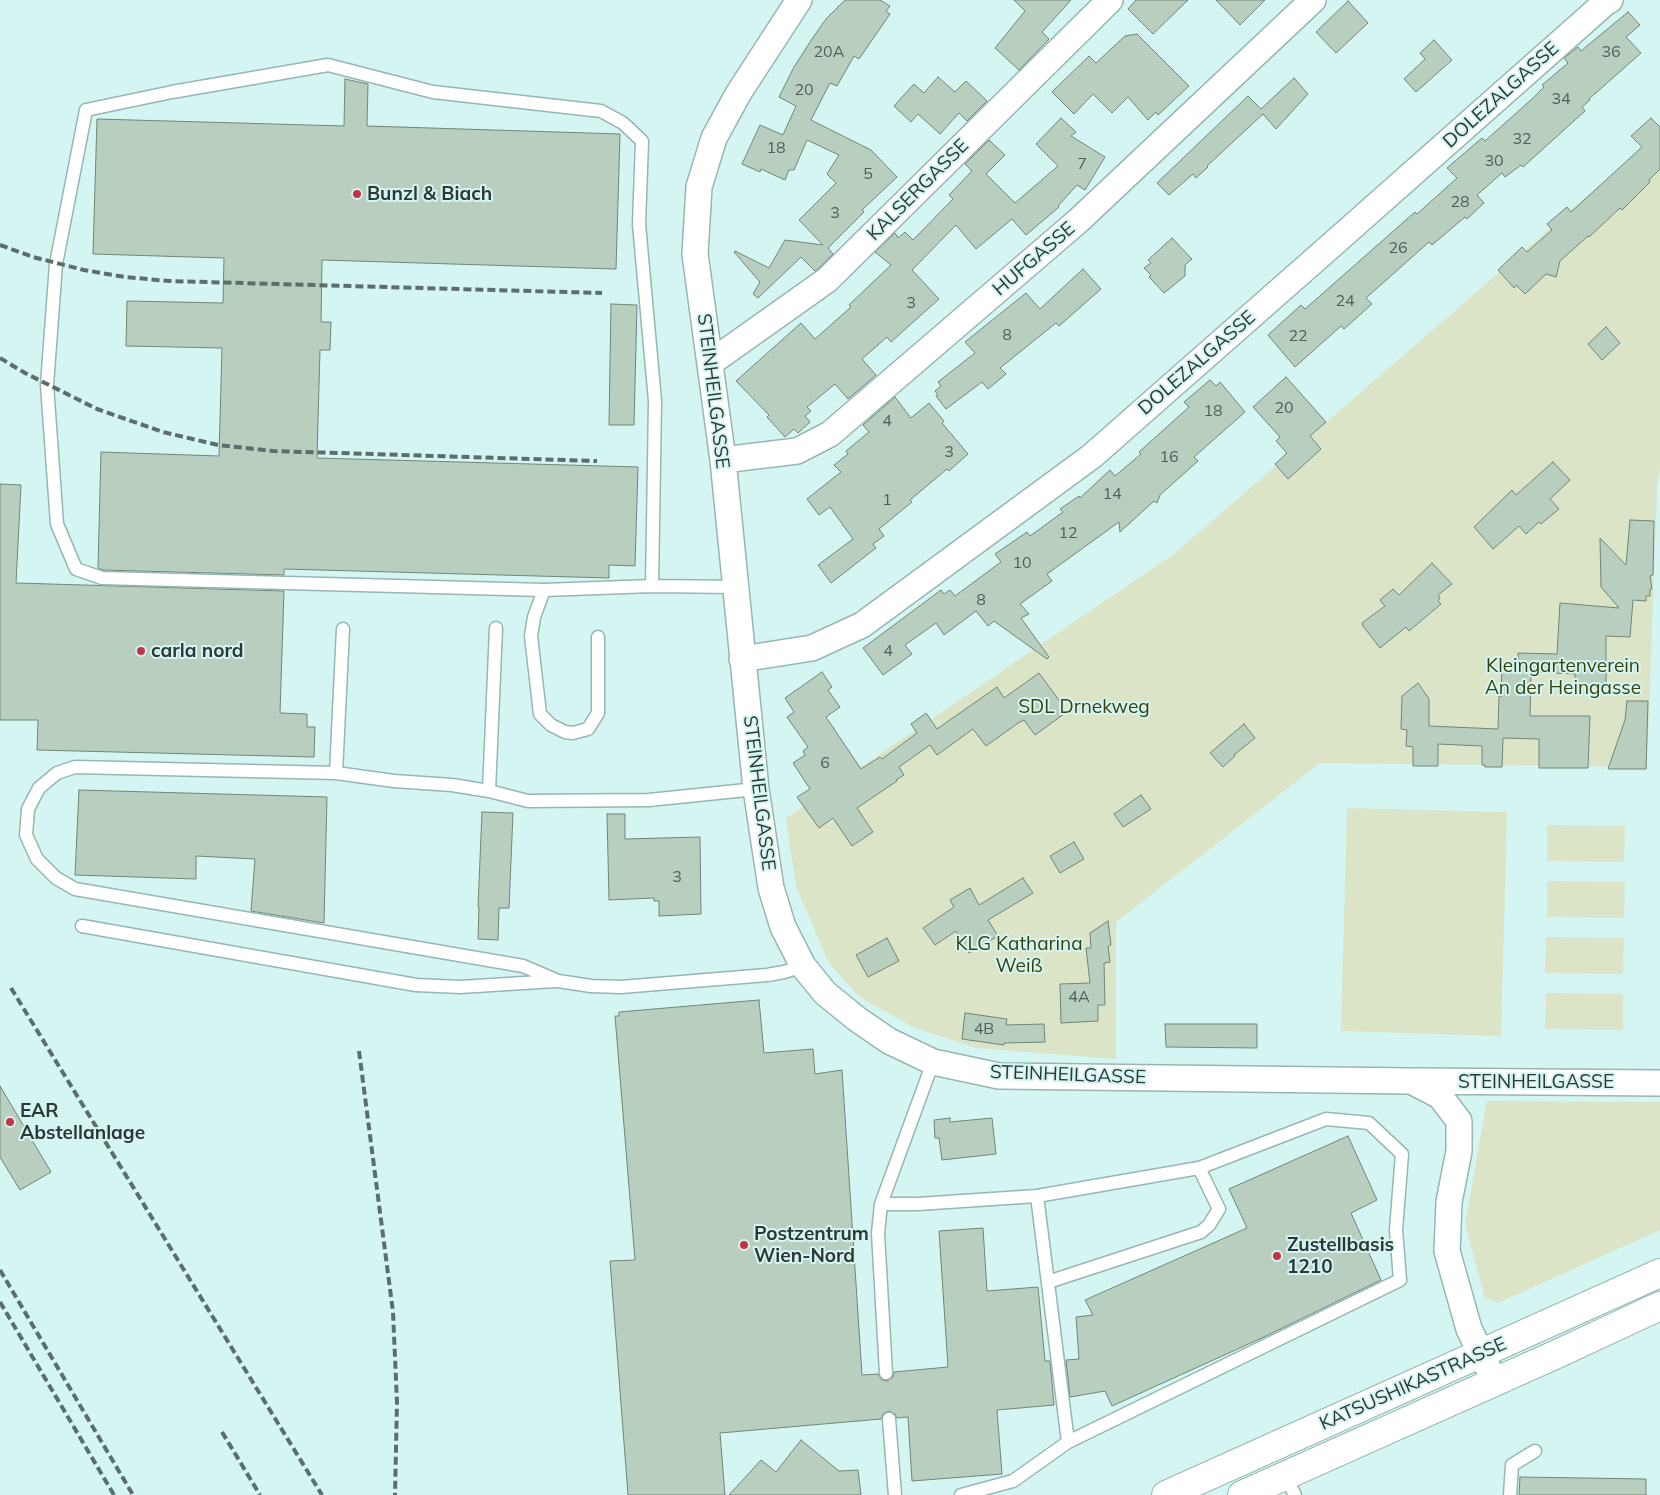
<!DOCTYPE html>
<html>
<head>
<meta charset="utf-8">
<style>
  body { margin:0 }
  canvas { display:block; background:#d4f5f1 }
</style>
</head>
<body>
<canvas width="1660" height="1495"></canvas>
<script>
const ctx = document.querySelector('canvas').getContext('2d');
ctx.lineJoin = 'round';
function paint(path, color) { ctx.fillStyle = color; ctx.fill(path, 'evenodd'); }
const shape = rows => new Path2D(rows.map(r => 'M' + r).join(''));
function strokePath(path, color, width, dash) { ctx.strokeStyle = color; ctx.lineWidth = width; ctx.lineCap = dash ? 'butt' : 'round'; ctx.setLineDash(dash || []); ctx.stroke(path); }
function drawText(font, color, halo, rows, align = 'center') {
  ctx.font = font + ' Mulish,sans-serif'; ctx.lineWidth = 4; ctx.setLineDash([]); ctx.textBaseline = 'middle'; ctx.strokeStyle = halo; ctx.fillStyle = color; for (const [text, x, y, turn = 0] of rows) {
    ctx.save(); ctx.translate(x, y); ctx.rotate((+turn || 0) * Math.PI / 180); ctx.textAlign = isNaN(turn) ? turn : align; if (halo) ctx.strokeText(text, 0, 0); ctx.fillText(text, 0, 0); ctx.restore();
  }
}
paint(shape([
  [1660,133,1660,469,1657,487,1647,767,1320,763,1116,922,1116,1059,977,1048,915,1028,858,996,829,963,796,886,786,818,1174,554],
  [1347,808,1507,812,1501,1036,1341,1031],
  [1547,825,1625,826,1624,862,1547,861],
  [1547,881,1625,882,1624,918,1547,917],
  [1546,937,1624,938,1623,974,1545,973],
  [1546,993,1623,994,1623,1030,1545,1029],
  [1487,1101,1660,1102,1660,1230,1498,1303,1485,1298,1465,1224]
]), '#dbe4c7');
const building = shape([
  [845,0,880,0,890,6,886,11,890,14,859,59,854,56,837,86,830,83,811,120,871,150,897,177,862,210,864,212,828,248,833,254,818,269,815,271,801,257,758,298,753,294,760,282,734,252,735,251,769,268,785,240,823,245,799,220,836,183,827,174,839,155,807,140,794,170,789,170,785,180,761,169,760,172,742,164,760,125,783,135,796,106,779,97,794,67,812,39,826,19,845,0],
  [1014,0,1071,0,1042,32,1049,39,1019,70,995,48,1025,11,1014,0],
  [1136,0,1188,0,1153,34,1128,9,1136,0],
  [1216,0,1265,0,1240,25,1216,0],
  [1348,1,1368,23,1336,53,1316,32,1348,1],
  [1628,12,1640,25,1626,37,1641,53,1589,99,1590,100,1582,107,1585,111,1523,167,1521,165,1505,177,1502,173,1477,195,1484,203,1467,219,1465,217,1432,245,1429,242,1366,298,1372,304,1344,329,1341,326,1295,367,1268,335,1301,305,1305,309,1415,212,1417,214,1457,178,1447,168,1482,138,1485,141,1533,98,1544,87,1542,85,1568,63,1564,58,1578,47,1581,51,1628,12],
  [1137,34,1189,86,1158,115,1156,112,1148,120,1128,97,1112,113,1093,94,1074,114,1052,92,1089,56,1096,63,1125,36,1137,34],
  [1434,40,1452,60,1416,92,1404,79,1425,59,1420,53,1434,40],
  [938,77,955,92,966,81,987,101,967,121,959,113,940,134,918,114,911,122,894,106,914,84,924,93,938,77],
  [1294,78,1308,94,1276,129,1263,114,1207,166,1208,167,1196,178,1193,174,1169,195,1157,183,1248,96,1261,109,1294,78],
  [345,79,368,84,367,126,620,134,616,269,322,260,321,322,331,322,330,350,320,350,317,458,638,467,635,566,609,565,609,578,284,569,284,575,103,570,98,568,101,452,219,456,222,348,126,346,127,301,223,303,224,258,93,254,97,119,344,126,345,79],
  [1061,118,1076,132,1071,136,1105,157,1085,190,1077,185,1058,206,1059,207,1026,235,1012,219,976,249,956,225,912,270,939,299,891,342,887,337,862,359,876,375,848,399,835,384,807,407,811,411,805,416,810,422,798,433,794,429,785,437,767,417,769,415,736,381,801,323,815,339,851,307,849,305,891,265,875,252,895,233,898,238,905,232,913,240,953,199,949,195,972,171,965,164,989,140,1005,155,986,174,1015,203,1058,166,1036,144,1061,118],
  [1651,118,1660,127,1660,169,1649,180,1650,182,1622,210,1620,208,1589,237,1588,236,1560,261,1556,277,1546,274,1525,294,1516,285,1514,288,1498,270,1522,247,1527,252,1552,230,1547,224,1567,207,1571,212,1642,147,1631,136,1651,118],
  [1172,238,1192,259,1185,265,1185,276,1164,293,1149,277,1151,275,1144,268,1151,263,1148,260,1172,238],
  [1083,269,1101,289,1059,326,1056,323,1000,368,1006,374,988,389,982,382,946,409,936,396,938,395,935,391,941,386,938,382,975,353,965,342,1026,293,1040,309,1083,269],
  [611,304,637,305,634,425,609,425,611,304],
  [1606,327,1620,343,1602,360,1588,344,1606,327],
  [1286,377,1326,422,1310,436,1321,449,1288,479,1275,464,1287,453,1276,441,1280,437,1253,407,1286,377],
  [1210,380,1216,386,1220,382,1245,412,1194,457,1198,461,1160,495,1157,503,1154,501,1120,532,1119,522,1047,574,1052,581,1020,604,1029,614,1021,618,1049,657,1047,659,994,621,988,626,976,611,944,635,936,623,905,645,912,654,883,675,863,648,941,590,944,594,950,590,955,596,1001,562,995,554,1027,532,1030,536,1063,512,1060,509,1079,496,1080,498,1110,470,1115,476,1141,454,1139,452,1189,407,1184,402,1210,380],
  [895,397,911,418,929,403,944,421,942,423,968,454,949,471,947,469,910,500,912,502,879,529,884,536,873,544,876,548,831,583,818,565,853,539,830,507,819,515,807,499,841,472,834,465,848,454,846,451,869,432,863,425,895,397],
  [1553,462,1570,480,1550,499,1559,509,1541,524,1539,522,1526,534,1519,526,1493,549,1474,527,1512,490,1516,495,1553,462],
  [0,484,21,485,16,583,284,591,280,713,307,714,307,727,315,727,314,757,37,750,38,720,0,720,0,484],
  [1630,520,1654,521,1653,575,1650,576,1652,589,1650,589,1650,596,1646,596,1646,601,1633,600,1630,637,1606,636,1606,687,1575,686,1575,674,1531,672,1530,716,1590,716,1588,768,1539,768,1539,739,1503,738,1502,767,1485,767,1485,765,1482,765,1482,746,1438,744,1438,766,1413,766,1413,747,1406,746,1407,730,1401,729,1402,696,1418,683,1429,699,1429,726,1498,729,1499,694,1501,697,1502,664,1518,665,1518,653,1557,654,1560,603,1619,608,1601,587,1600,538,1626,565,1630,520],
  [1432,563,1452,584,1438,595,1440,598,1438,601,1441,604,1409,631,1406,627,1380,648,1363,626,1362,623,1385,606,1380,600,1393,589,1399,595,1432,563],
  [822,672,832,687,828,690,840,707,826,717,861,769,880,757,882,759,917,733,911,724,926,713,937,729,997,687,1004,698,1039,673,1064,707,1064,714,1035,735,1024,720,1021,722,1021,721,986,746,973,729,937,755,930,745,899,767,904,775,896,780,897,781,857,808,873,832,852,846,833,818,819,828,797,797,810,789,793,763,805,755,803,751,808,747,787,717,794,712,785,698,822,672],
  [1627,701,1648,701,1646,769,1608,769,1625,720,1627,701],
  [1244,724,1255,738,1234,755,1235,756,1223,767,1210,753,1244,724],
  [79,790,327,797,324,923,251,911,255,859,196,856,196,879,75,875,79,790],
  [1141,795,1151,809,1123,827,1114,814,1141,795],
  [482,812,513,813,509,908,499,908,498,940,478,939,479,907,478,907,482,812],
  [607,814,625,814,625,839,700,837,701,914,659,916,659,901,654,901,654,898,609,900,607,814],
  [1074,842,1084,859,1060,873,1050,856,1074,842],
  [1023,878,1033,893,988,920,998,936,969,953,956,931,935,945,923,928,954,907,950,900,970,888,979,905,1023,878],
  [1108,921,1111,945,1108,946,1110,962,1104,963,1105,1005,1098,1005,1098,1021,1061,1023,1060,984,1090,983,1086,948,1091,948,1090,933,1108,921],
  [887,938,899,961,868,977,856,955,887,938],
  [759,1000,764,1053,813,1049,815,1074,842,1070,862,1375,878,1374,882,1380,887,1381,893,1377,894,1372,948,1367,939,1231,983,1228,987,1291,1038,1287,1045,1361,1050,1361,1054,1405,997,1410,1002,1474,912,1481,908,1417,897,1418,895,1414,889,1411,884,1413,881,1419,720,1433,725,1495,628,1495,610,1261,635,1260,615,1016,619,1016,619,1012,759,1000],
  [965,1013,1007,1019,1006,1025,1044,1024,1045,1042,1004,1043,1004,1045,962,1039,965,1013],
  [1165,1024,1257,1024,1257,1048,1166,1047,1165,1024],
  [0,1086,51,1172,20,1190,0,1157,0,1086],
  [950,1118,950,1122,992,1118,996,1154,942,1160,939,1138,935,1138,934,1120,950,1118],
  [1348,1136,1377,1200,1351,1213,1381,1280,1264,1337,1112,1406,1105,1391,1070,1397,1066,1360,1079,1359,1076,1317,1093,1315,1085,1300,1247,1228,1229,1189,1348,1136],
  [801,1440,839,1471,858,1470,861,1495,729,1495,761,1460,776,1472,801,1440],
  [1520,1477,1646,1479,1646,1495,1519,1495,1520,1477]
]);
paint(building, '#b8cfbf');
strokePath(building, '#708676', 1);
const service = shape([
  [544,590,102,578,76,569,57,524,47,385,56,264,86,110,172,92,328,65,433,92,601,111,623,123,642,141,639,224,655,401,652,586],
  [598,637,598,713,588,729,573,733,565,732,551,725,540,714,531,636,534,617,544,590,652,586,735,587],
  [336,773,343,629],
  [756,789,649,800,528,801,489,791,452,785,394,781,336,773,75,767,57,773,39,788,28,809,26,835,37,859,56,878,75,889,523,966,558,981,591,986,621,987,767,975,784,972,803,966],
  [489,791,496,628],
  [82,926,416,985,460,987,555,981],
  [1037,1196,1199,1168,1326,1119,1369,1123,1402,1154,1396,1230,1400,1280,1068,1442],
  [881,1204,918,1204,1037,1196,1068,1442,1013,1481,961,1495],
  [1048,1282,1201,1232,1209,1225,1219,1209,1199,1168],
  [886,1373,878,1233,881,1204,933,1062],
  [889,1419,895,1495],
  [1285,1476,1295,1495],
  [1510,1495,1512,1465,1535,1451]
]);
const minor = shape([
  [799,0,738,94,714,138,699,187,695,254,723,460,756,789,771,888,783,927,803,966,825,993,857,1019,889,1041,933,1062,999,1076,1411,1081,1440,1096,1459,1121,1459,1151,1449,1202,1447,1251,1469,1329,1495,1382],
  [710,363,827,280,1110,0],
  [723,460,797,451,830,434,1078,221,1313,0],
  [742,659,812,648,862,625,1092,456,1334,243,1605,3,1610,0],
  [1416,1081,1660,1083]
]);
const primary = shape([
  [1166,1495,1660,1273],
  [1242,1495,1557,1354,1660,1306]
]);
strokePath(service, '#97b6b3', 15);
strokePath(minor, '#97b6b3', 28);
strokePath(primary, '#97b6b3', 30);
strokePath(service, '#fff', 12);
strokePath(minor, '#fff', 25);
strokePath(primary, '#fff', 28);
strokePath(shape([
  [0,245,33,257,84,270,125,277,169,281,602,293],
  [0,358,25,373,97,409,163,432,218,445,273,451,597,461],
  [11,988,322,1495],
  [359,1051,393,1312,397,1402,395,1495],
  [0,1270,133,1495],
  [0,1302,114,1495],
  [222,1432,260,1495]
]), '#5c6e6c', 4, [8, 4]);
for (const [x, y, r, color] of [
  [357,194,5,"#c43346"],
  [141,651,5,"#c43346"],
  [10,1122,5,"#c43346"],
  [744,1245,5,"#c43346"],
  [1277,1256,5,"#c43346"]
]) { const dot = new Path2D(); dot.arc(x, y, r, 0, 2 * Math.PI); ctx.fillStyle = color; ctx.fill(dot); strokePath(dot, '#d4f5f1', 2); }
drawText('16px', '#4f5e59', null, [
  ["20A",829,52],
  ["36",1611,52],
  ["20",804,90],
  ["34",1561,99],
  ["32",1522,139],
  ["18",776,148],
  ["30",1494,161],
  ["7",1082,164],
  ["5",868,174],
  ["28",1460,202],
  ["3",835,213],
  ["26",1398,248],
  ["24",1345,301],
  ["3",911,303],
  ["8",1007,335],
  ["22",1298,336],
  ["20",1284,408],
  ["18",1213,411],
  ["4",887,421],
  ["3",949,452],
  ["16",1169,457],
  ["14",1112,494],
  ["1",887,500],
  ["12",1068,533],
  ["10",1022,563],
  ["8",981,600],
  ["4",888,651],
  ["6",825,763],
  ["3",677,877],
  ["4A",1079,997],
  ["4B",984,1029]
]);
drawText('19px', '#2c3837', '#d4f5f1', [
  ["DOLEZALGASSE",1501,95,-42],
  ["KALSERGASSE",918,190,-45],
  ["HUFGASSE",1034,259,-41],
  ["DOLEZALGASSE",1197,363,-41],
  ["STEINHEILGASSE",713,391,83],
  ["STEINHEILGASSE",759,793,83],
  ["STEINHEILGASSE",1068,1075,2],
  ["STEINHEILGASSE",1536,1082],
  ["KATSUSHIKASTRASSE",1413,1384,-24]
]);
drawText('bold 19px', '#2c3837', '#d4f5f1', [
  ["Bunzl & Biach",367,194],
  ["carla nord",151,651],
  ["EAR",20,1111],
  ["Abstellanlage",20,1133],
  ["Postzentrum",754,1234],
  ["Wien-Nord",754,1256],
  ["Zustellbasis",1287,1245],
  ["1210",1287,1267]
], 'left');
drawText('19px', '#35400c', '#d4f5f1', [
  ["Kleingartenverein",1563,666],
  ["An der Heingasse",1563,688],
  ["SDL Drnekweg",1084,707],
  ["KLG Katharina",1019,944],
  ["Weiß",1019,966]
]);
</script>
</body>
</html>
